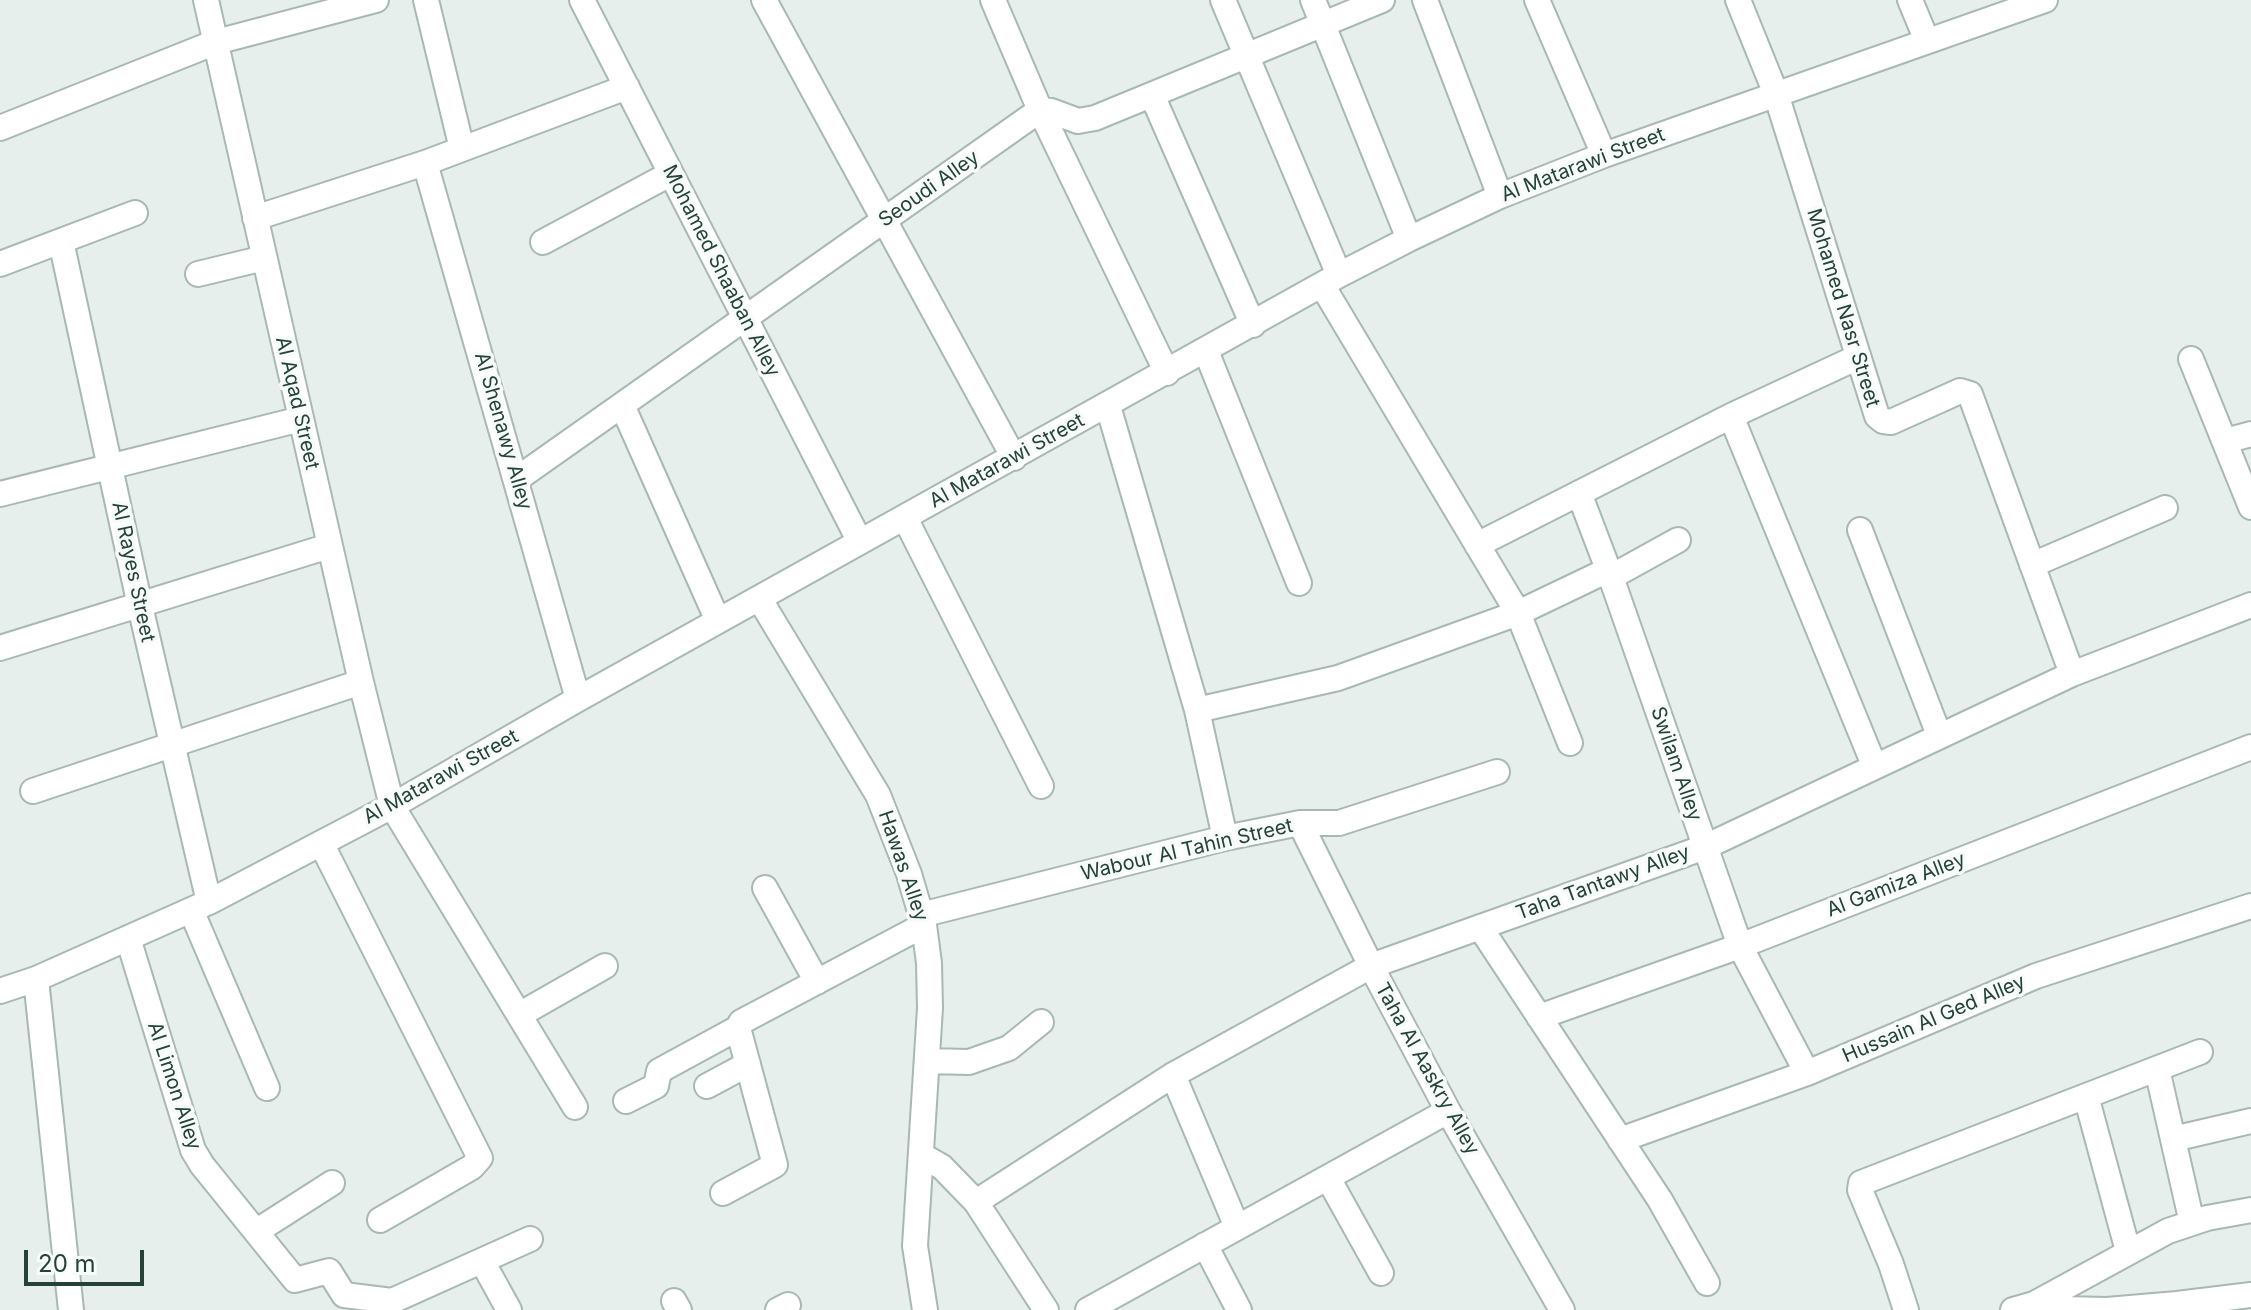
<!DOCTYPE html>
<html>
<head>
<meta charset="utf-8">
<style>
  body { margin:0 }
  #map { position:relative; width:2251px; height:1310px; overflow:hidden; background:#e6efeb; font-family:Inter,sans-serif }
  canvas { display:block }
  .scale { position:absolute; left:24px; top:1250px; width:120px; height:36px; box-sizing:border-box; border:4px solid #24423a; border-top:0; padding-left:10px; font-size:24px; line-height:28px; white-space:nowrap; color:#24423a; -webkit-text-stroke:6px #f7fbf9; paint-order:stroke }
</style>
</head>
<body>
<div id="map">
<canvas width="2251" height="1310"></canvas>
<div class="scale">20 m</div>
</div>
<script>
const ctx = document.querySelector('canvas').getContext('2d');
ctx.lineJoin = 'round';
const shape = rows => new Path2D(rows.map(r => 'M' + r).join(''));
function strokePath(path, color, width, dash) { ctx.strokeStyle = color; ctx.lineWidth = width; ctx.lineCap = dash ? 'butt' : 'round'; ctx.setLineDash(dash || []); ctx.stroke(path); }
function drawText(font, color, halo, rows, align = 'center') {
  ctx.font = font + ' Inter,sans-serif'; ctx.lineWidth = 7; ctx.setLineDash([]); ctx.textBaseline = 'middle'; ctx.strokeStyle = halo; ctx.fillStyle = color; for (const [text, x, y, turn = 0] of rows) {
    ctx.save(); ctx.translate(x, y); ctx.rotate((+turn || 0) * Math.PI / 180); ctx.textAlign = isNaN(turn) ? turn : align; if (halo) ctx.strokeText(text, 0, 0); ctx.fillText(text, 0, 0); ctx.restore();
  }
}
const minor = shape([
  [206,0,361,682,392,806,575,1107],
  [426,0,462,149],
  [582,0,860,542],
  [764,0,1014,458],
  [993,0,1040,110,1167,373],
  [1223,0,1339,275],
  [1313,0,1409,239],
  [1425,0,1500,196],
  [1537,0,1604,155],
  [1738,0,1776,94,1877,416,1883,421,1891,422,1960,391,1970,394,2072,674],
  [1910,0,1927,41],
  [1152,95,1253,325],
  [0,128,216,42,376,0],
  [425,163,578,699],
  [255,218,425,163,627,87],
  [61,241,140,606,209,902],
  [543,242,670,174],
  [0,264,135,213],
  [198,274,264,258],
  [1322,285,1518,613,1570,743],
  [1206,351,1299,583],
  [2191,359,2251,507],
  [622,405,718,621],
  [1108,406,1197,710,1225,838],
  [1731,416,1874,765],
  [2225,441,2251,434],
  [517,479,1040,110,1051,111,1078,121,1095,118,1382,0],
  [1579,493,1611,577,1740,946,1807,1073],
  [0,494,301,419],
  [905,518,1041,786],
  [1860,530,1939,735],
  [1477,545,1731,416,1858,357],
  [2032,565,2165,508],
  [1611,577,1678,540],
  [759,598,878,795,909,874,924,925,929,963,930,1008,915,1246,925,1310],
  [0,648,329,546],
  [1197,710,1338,678,1518,613,1608,570],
  [33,791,361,682],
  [1300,823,1371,966,1448,1111,1562,1310],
  [321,843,480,1158,472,1167,380,1220],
  [765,888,817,982],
  [191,910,267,1088],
  [921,915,1225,838,1300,823,1339,823,1497,772],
  [1480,927,1660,1200,1707,1283],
  [128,938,193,1150,202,1165,295,1280,329,1271,344,1295,392,1301,530,1239],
  [36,979,71,1310],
  [0,991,36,979,209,902,392,806,578,699,1339,275,1409,239,1500,196,1604,155,2045,0],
  [519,1015,605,966],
  [1539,1017,1740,946,2251,747],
  [927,1061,969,1062,1009,1048,1041,1022],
  [2157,1069,2192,1223],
  [1173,1075,1237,1227],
  [707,1086,748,1064],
  [2086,1096,2128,1251],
  [626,1101,656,1086,659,1071,738,1028],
  [2173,1139,2251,1121],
  [1620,1140,1807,1073,2036,976,2251,906],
  [921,1155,942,1167,976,1202,1046,1310],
  [1328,1178,1381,1273],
  [723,1193,775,1165,738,1028,741,1022,924,925],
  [976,1202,1173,1075,1371,966,1705,847,2072,674,2251,605],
  [257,1231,332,1183],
  [1205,1245,1239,1310],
  [482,1261,509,1310],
  [674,1301,679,1310],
  [2034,1304,2064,1309,2107,1310,2177,1304,2251,1295],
  [778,1310,788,1305],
  [1088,1310,1448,1111],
  [1906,1310,1891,1264,1860,1190,1861,1183,2200,1052],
  [2013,1310,2034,1304,2168,1231,2207,1218,2251,1210]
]);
strokePath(minor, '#a8b8b2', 28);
strokePath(minor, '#fff', 24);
drawText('20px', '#24423a', '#f7fbf9', [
  ["Al Matarawi Street",1583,165,-21],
  ["Seoudi Alley",929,189,-35],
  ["Mohamed Shaaban Alley",721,271,63],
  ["Mohamed Nasr Street",1843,308,73],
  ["Al Aqad Street",297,403,77],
  ["Al Shenawy Alley",503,431,74],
  ["Al Matarawi Street",1007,461,-29],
  ["Al Rayes Street",133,572,78],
  ["Swilam Alley",1676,764,71],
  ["Al Matarawi Street",441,777,-29],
  ["Wabour Al Tahin Street",1187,850,-13],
  ["Hawas Alley",903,866,71],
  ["Taha Tantawy Alley",1603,883,-20],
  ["Al Gamiza Alley",1896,885,-21],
  ["Hussain Al Ged Alley",1934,1019,-23],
  ["Taha Al Aaskry Alley",1427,1069,61],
  ["Al Limon Alley",174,1086,72]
]);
</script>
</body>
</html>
